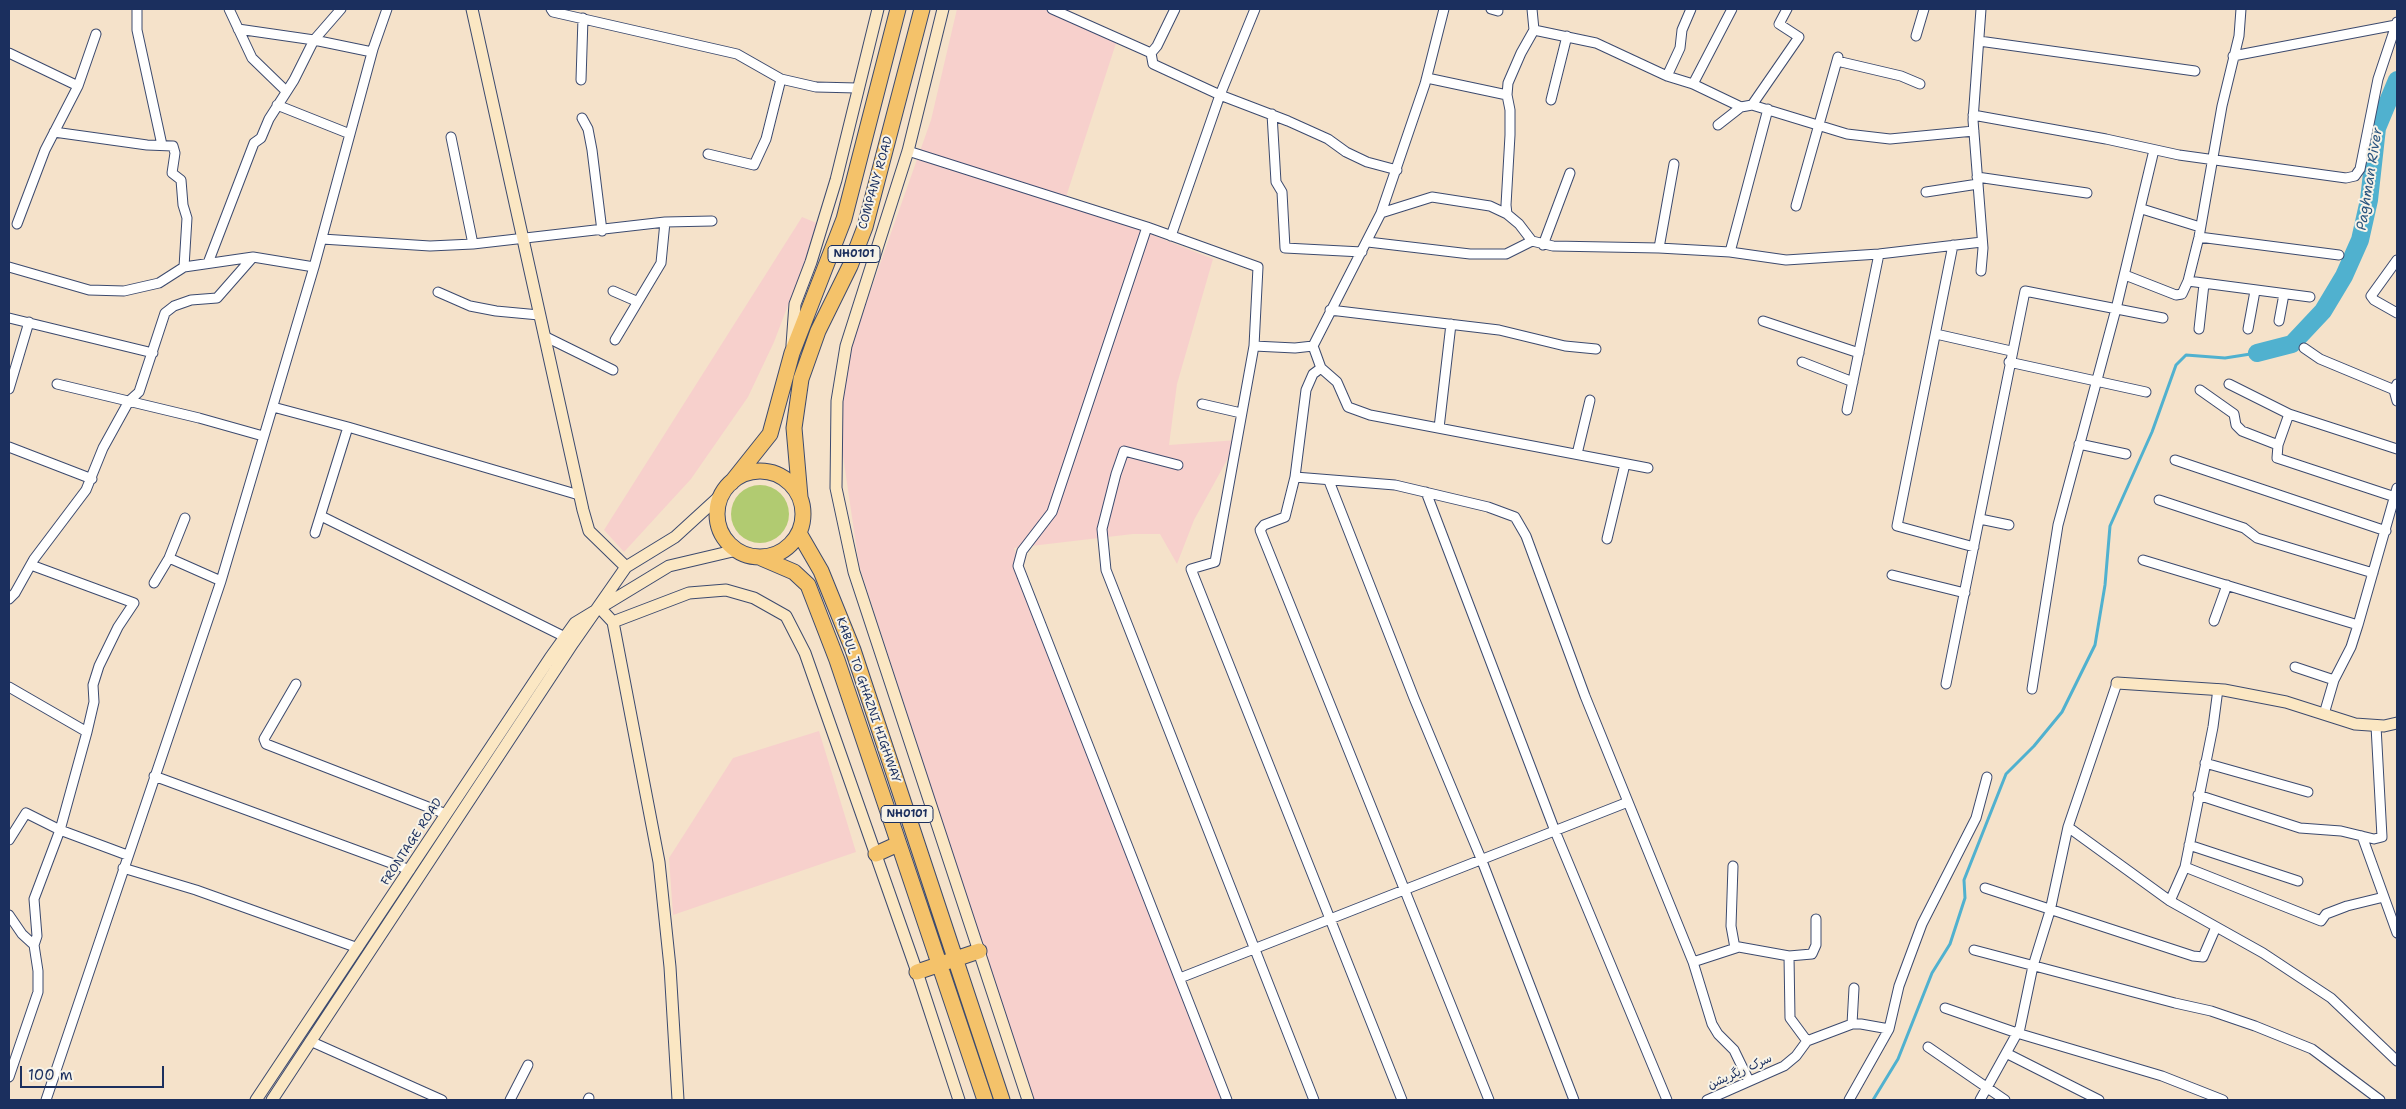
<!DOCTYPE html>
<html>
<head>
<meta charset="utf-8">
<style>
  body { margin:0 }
  #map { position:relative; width:2406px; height:1109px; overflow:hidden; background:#f5e2ca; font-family:"Shantell Sans",sans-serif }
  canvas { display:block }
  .frame { position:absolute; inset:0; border:10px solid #1b2f5e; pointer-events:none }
  .scale { position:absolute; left:20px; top:1066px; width:144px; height:22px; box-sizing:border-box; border:2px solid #1b2f5e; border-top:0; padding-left:6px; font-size:15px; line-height:18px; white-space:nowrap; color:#1b2f5e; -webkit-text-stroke:4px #f7f3e8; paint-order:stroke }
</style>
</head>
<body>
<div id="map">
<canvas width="2406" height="1109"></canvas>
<div class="frame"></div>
<div class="scale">100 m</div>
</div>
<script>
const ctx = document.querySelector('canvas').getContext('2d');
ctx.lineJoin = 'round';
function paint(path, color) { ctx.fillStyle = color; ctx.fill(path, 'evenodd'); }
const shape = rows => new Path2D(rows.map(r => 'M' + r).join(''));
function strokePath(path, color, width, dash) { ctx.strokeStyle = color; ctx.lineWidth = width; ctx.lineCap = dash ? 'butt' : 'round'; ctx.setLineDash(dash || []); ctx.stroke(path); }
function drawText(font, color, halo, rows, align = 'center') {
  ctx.font = font + ' "Shantell Sans","Playpen Sans Arabic",sans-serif'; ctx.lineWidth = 4; ctx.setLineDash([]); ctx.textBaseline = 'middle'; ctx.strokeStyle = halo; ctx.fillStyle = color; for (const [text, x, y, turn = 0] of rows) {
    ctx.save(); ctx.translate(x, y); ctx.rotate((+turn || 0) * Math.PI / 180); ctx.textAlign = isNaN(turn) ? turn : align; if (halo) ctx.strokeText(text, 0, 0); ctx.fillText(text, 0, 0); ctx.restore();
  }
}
paint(shape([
  [957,9,1071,9,1069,13,1118,37,1065,200,1213,259,1177,384,1169,445,1238,440,1194,520,1177,564,1160,534,1133,534,1014,548,1114,807,1232,1100,1033,1100,859,565,834,394,931,120],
  [802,217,819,224,774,342,748,397,691,479,624,552,604,530],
  [819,731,856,852,673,915,669,858,733,758]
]), '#f7d0cc');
paint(shape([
  '731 514a29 29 0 1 1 58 0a29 29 0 1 1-58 0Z'
]), '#b1cb71');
strokePath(shape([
  [1873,1100,1898,1059,1932,973,1950,944,1965,898,1964,880,2006,774,2034,746,2062,712,2095,645,2105,585,2110,526,2152,432,2176,365,2186,355,2225,358,2257,353]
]), '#50b1cf', 3);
strokePath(shape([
  [2257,353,2292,344,2323,311,2344,276,2360,240,2369,200,2377,128,2397,80]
]), '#50b1cf', 18);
const street = shape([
  [137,9,137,30,162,145],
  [229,9,252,58,286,91],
  [551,9,553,12,737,54,781,79,816,87,857,88],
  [1052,9,1151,53,1157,46,1175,9],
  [1491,9,1498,11],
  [238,29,314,40,372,52],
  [1534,30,1596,43,1667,76,1693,84,1741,107],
  [1916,36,1924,9],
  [1979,41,2195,71],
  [9,53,78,86],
  [1151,53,1153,64,1220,95,1288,121,1328,139,1346,152,1367,162,1397,170],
  [2233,56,2396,25],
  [1837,61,1901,76,1920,84],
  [1667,76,1680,48,1682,30,1691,9],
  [1427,78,1507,95],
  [581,80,583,18],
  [1693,84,1732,9],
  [1551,100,1567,36],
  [277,105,350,134],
  [1752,105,1799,37,1779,24,1787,9],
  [1272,114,1276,182,1282,192,1285,248,1362,252],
  [1973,115,2106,139,2179,155,2346,178,2355,176,2360,169,2378,79,2397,22],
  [582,118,588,129,592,150,602,231],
  [1718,125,1741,107,1752,105,1847,134,1890,139,1974,131],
  [54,132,147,145,173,146,175,153,172,173,181,180,183,205,187,218,184,267],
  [451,137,473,244],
  [908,151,1147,227,1258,267,1254,346,1215,562,1191,569,1402,1100],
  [708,154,754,165,766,139,781,79],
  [1977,177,2087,193],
  [1926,192,1978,184],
  [1796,206,1838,57],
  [2142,209,2200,227],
  [1381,213,1432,197,1490,206,1507,214],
  [17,224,45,150,78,86,96,34],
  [1147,227,1052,512,1022,551,1018,566,1227,1100],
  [1171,236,1220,95,1255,9],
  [2199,237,2339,255],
  [322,239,430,246,473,244,665,222,712,221],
  [1532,241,1519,224,1507,214,1506,205,1510,135,1510,110,1507,95,1508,83,1521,53,1534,30,1532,9],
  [1368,242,1470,254,1506,254,1532,241,1553,246,1659,248,1730,252,1786,260,1879,254,1982,242],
  [1543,245,1570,173],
  [1953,245,1897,526,1974,547],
  [1659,248,1674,164],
  [1730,252,1768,109],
  [2397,260,2371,296,2374,300,2397,313],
  [208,263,254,143,261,138,269,119,294,80,314,40,341,9],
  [9,267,89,290,124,291,159,283,184,267,253,257,314,267],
  [1981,271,1983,248,1973,120,1981,9],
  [2125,275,2176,295,2182,294,2188,281,2199,237,2222,106,2239,36,2241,9],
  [2188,281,2310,297],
  [613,291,636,301],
  [438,292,470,306,496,311,539,315],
  [1330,310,1499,330,1565,346,1596,349],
  [9,318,153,353],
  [1763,321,1859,353],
  [2279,321,2284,294],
  [2199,329,2204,284],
  [2248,329,2255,291],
  [1936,334,2011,351],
  [544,336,613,370],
  [615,340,661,263,665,222],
  [1254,346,1295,348,1313,346,1381,213,1425,84,1444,9],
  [1313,346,1321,368,1337,382,1348,407,1370,415,1648,468],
  [2304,348,2320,359,2397,391],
  [1802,362,1853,382],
  [2009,362,2146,392],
  [57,384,199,418,263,436],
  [2229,384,2289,414,2397,449],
  [2397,384,2394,390,2397,401],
  [9,389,29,322],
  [2200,390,2234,414,2236,425,2242,431,2278,445],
  [1202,404,1241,413],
  [273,407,348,427,579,495],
  [1847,410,1879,254],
  [2289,414,2278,445,2277,458,2395,497],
  [1439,428,1451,324],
  [2079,444,2126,454],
  [9,447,92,479],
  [1577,454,1590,400],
  [2175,460,2386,531],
  [1178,465,1124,451,1116,474,1102,529,1106,570,1314,1100],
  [1295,477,1306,390,1313,374,1321,368],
  [1329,481,1414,698,1482,861,1574,1100],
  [1426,492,1555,831,1667,1100],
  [2159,500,2244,528,2257,538,2373,573],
  [321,516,565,637],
  [1980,519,2009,525],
  [315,533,348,427],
  [1607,539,1625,464],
  [169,558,221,581],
  [2143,560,2358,625],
  [31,565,134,603,118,627,99,666,93,685,94,702,87,732],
  [1892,575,1965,593],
  [154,583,169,558,185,518],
  [9,599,15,593,34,559,86,490,103,448,129,401,139,392,165,313,174,306,191,300,217,298,253,257],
  [2214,621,2227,585],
  [2295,667,2334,680],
  [296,684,264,739,266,744,446,814],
  [1946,684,2025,291,2163,318],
  [9,687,87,732,60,830,34,899,37,936,34,945,38,971,38,992,9,1077],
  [2032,689,2058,525,2116,309,2154,150],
  [2324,714,2334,680,2351,647,2358,625,2397,488],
  [2205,763,2308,792],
  [154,776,410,870],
  [2198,795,2300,828,2341,831,2374,839,2382,837,2376,726],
  [2068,827,2170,901,2263,953,2331,998,2397,1061],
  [2362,836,2397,933],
  [9,840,26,813,60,830,127,855],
  [2189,845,2298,881],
  [1733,866,1731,926,1735,948],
  [2185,867,2321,921,2326,914,2347,906,2384,897],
  [123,868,196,890,358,948],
  [1985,888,2193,956,2203,957,2216,927],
  [2170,901,2185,867,2213,727,2218,689],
  [9,915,22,934,34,945],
  [1974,950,2175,1003,2211,1011,2255,1026,2312,1049,2380,1100],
  [1789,956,1790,1018,1807,1041],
  [1693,962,1739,947,1789,956,1812,954,1816,945,1816,919],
  [1180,978,1628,802],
  [1945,1008,2017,1033,2162,1076,2223,1100],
  [1852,1024,1854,988],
  [310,1041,442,1100],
  [1928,1047,2005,1100],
  [2006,1053,2099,1100],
  [46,1100,221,581,314,267,373,49,387,9],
  [510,1100,528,1065],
  [588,1100,589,1098],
  [1489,1100,1260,530,1264,525,1285,517,1295,477,1395,485,1488,507,1515,517,1526,536,1585,696,1693,962,1712,1024,1718,1034,1734,1050,1749,1081],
  [1707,1100,1784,1066,1796,1056,1807,1041,1852,1024,1861,1024,1889,1029],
  [1849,1100,1889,1029,1899,986,1922,924,1976,818,1987,777],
  [1980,1100,2020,1028,2033,966,2050,911,2068,827,2117,683]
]);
const secondary = shape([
  [472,9,583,510,589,531,626,567],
  [943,9,908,151,846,346,837,401,836,488,854,572,1028,1100],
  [792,345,795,304,811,262,836,180,878,9],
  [599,607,613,622,659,862,670,967,678,1100],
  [613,622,689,593,726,590,754,598,786,616,805,653,917,972,959,1100],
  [2117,683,2224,690,2286,702,2355,724,2384,726,2397,723],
  [256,1100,550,658,575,623,669,566,737,550],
  [272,1100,573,643,626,567,675,537,722,494]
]);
const highway = shape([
  '717 514a43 43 0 1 1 86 0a43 43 0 1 1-86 0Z',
  [731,483,770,434,792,353,844,219,898,9],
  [800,497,794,428,801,379,818,331,850,266,865,227,922,9],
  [799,533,821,571,853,650,1002,1100],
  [759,557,794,572,808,585,837,660,985,1100],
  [876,854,898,844],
  [917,972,979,951]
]);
strokePath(street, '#3c4a6e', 11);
strokePath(secondary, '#3c4a6e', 13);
strokePath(highway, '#3c4a6e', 17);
strokePath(street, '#fff', 9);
strokePath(secondary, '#fbe7c3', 11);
strokePath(highway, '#f4c26a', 15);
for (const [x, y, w] of [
  [854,254,52],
  [907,814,52]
]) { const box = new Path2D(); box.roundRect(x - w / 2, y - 8.5, w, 17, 4); ctx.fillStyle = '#f7f3e8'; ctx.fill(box); strokePath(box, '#1b2f5e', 1); }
drawText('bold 11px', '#1b2f5e', null, [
  ["NH0101",854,254],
  ["NH0101",907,814]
]);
drawText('12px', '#1b2f5e', '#f7f3e8', [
  ["COMPANY ROAD",876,183,-74],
  ["KABUL TO GHAZNI HIGHWAY",868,700,71],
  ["FRONTAGE ROAD",412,842,-57],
  ["سرک ریگریشن",1740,1072,-24]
]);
drawText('italic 14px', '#2b5680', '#f7f3e8', [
  ["Paghman River",2370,179,-81]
]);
</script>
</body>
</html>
